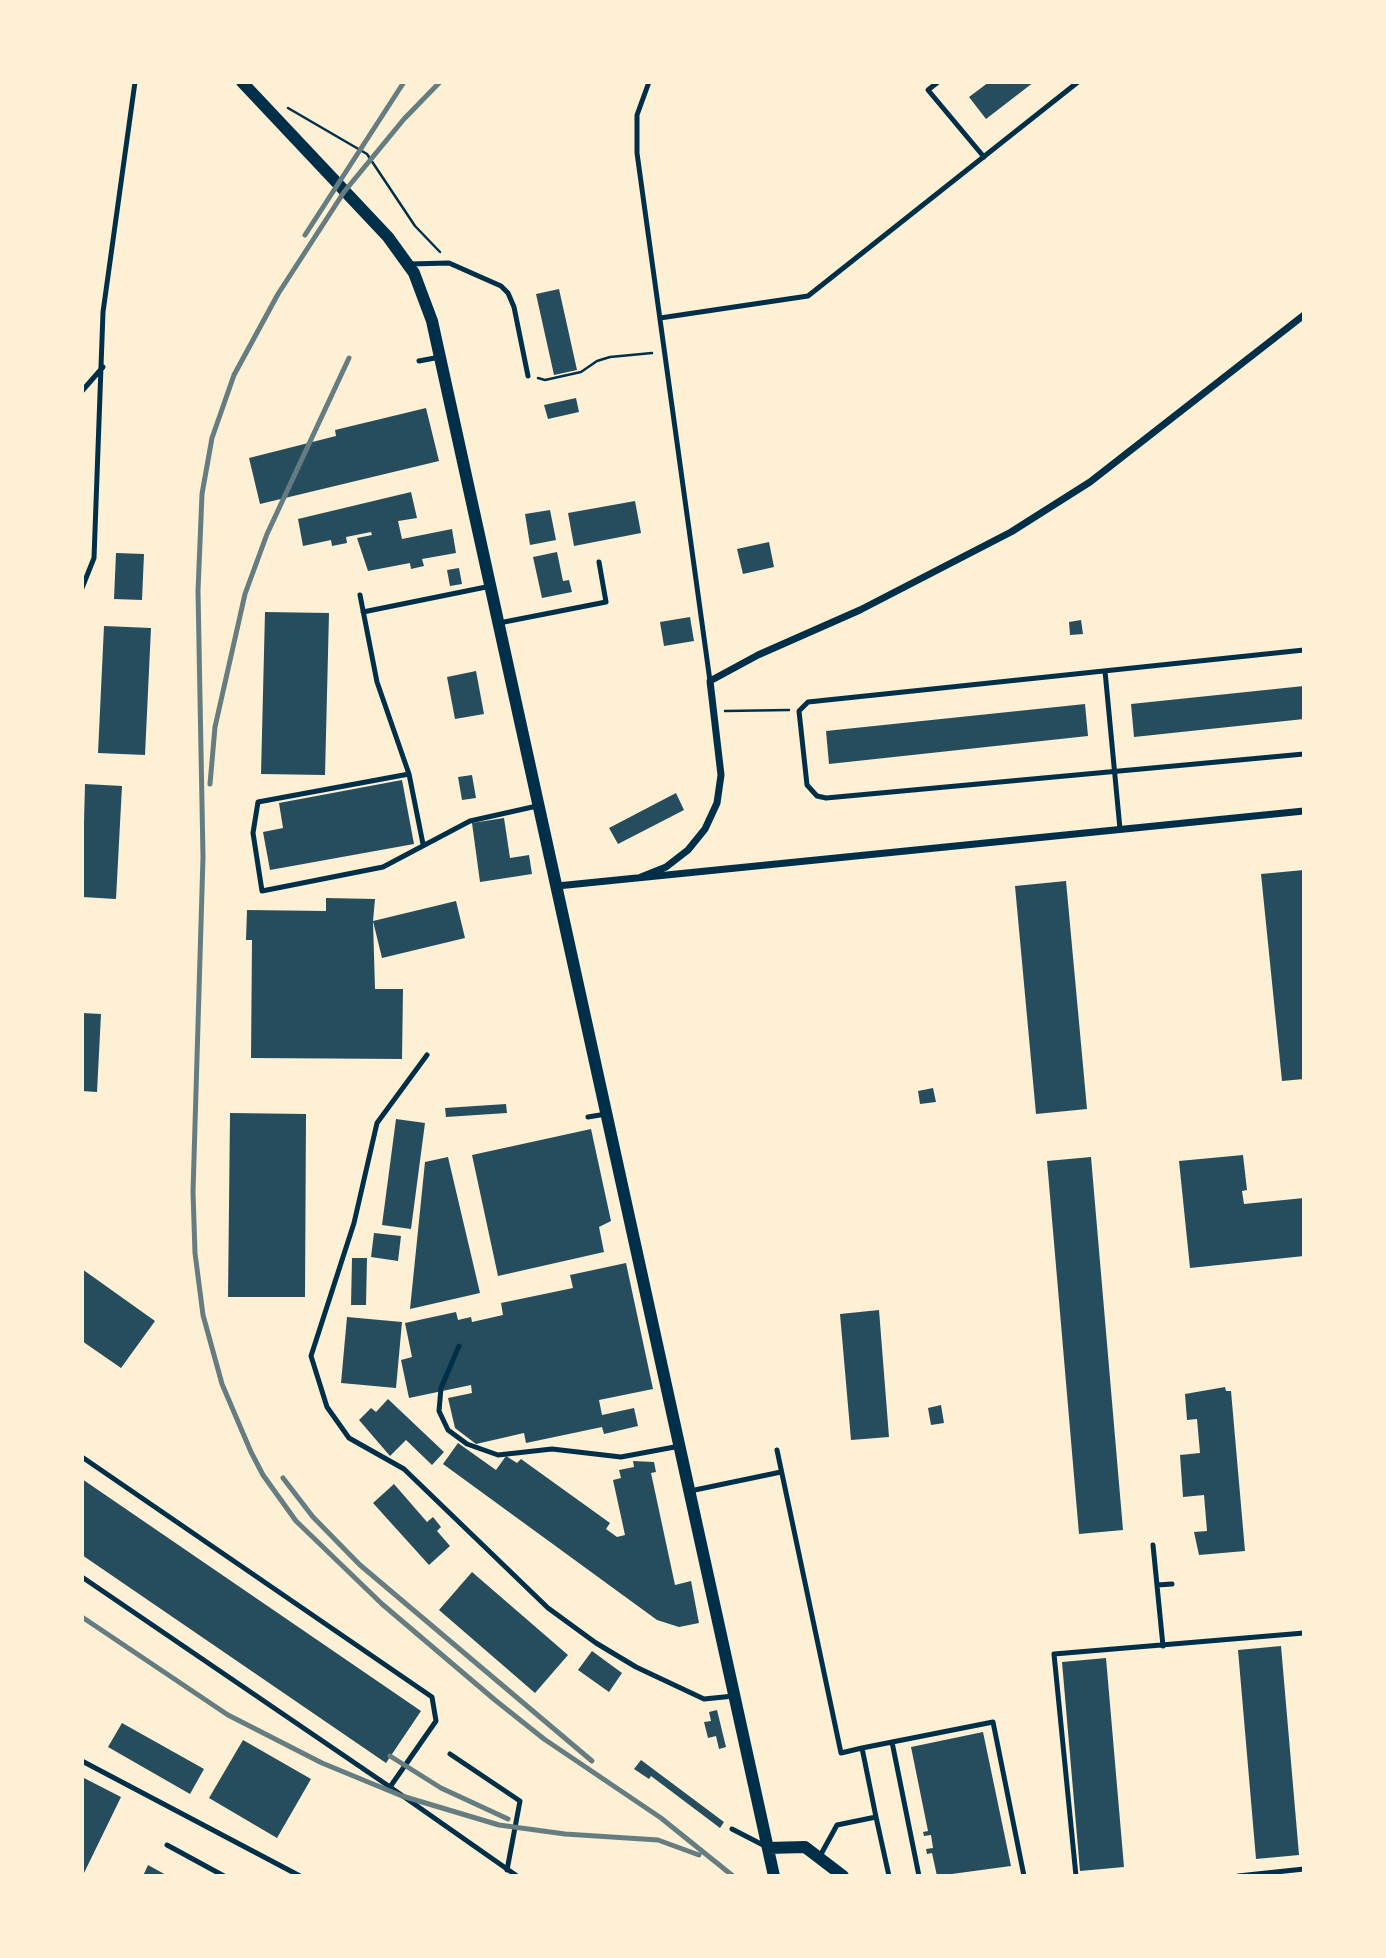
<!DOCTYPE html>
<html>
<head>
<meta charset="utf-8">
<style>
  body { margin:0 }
  #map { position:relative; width:1386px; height:1958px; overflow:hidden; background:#fdf0d5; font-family:"IBM Plex Sans",sans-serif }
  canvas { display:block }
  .frame { position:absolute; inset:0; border:84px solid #fdf0d5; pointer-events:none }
</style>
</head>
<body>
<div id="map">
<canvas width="1386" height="1958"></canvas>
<div class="frame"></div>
</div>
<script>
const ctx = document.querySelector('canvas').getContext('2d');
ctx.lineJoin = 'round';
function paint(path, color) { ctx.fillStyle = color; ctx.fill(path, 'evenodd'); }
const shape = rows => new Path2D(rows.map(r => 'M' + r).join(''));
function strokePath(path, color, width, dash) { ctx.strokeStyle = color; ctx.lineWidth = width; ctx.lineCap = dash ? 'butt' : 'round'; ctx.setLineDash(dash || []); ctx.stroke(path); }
paint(shape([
  [989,82,1034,82,986,119,969,97],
  [559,289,577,370,554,375,536,294],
  [576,398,579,412,548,419,544,405],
  [426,408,439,461,260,504,249,458,336,436,335,430],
  [411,492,417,518,398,521,402,539,452,529,456,553,422,559,424,566,411,569,410,563,368,571,357,538,372,535,371,532,346,537,347,543,332,546,331,540,303,546,298,519],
  [635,501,641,533,574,546,568,513],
  [550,510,556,540,530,545,525,514],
  [769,542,774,567,743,574,737,549],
  [557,552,563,581,569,580,572,592,542,598,533,557],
  [116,553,144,554,142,600,114,599],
  [459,568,462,584,450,586,447,570],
  [265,612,329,613,325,775,261,774],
  [690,617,694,641,664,646,660,622],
  [1081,620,1083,634,1070,635,1069,622],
  [104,626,151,628,145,755,98,753],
  [476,671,484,714,455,719,447,677],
  [1304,686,1304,719,1134,737,1131,704],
  [1085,704,1088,736,829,764,826,731],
  [472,775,476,798,462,800,458,777],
  [402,780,414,844,270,870,263,832,283,828,279,803],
  [85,784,122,786,116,899,82,897],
  [676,793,684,810,618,844,609,828],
  [504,818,510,858,529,855,532,874,480,882,472,823],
  [1304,870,1304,1079,1282,1081,1261,874],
  [1066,881,1087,1109,1036,1114,1015,886],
  [326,898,375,899,373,921,456,901,465,938,382,958,373,921,375,989,403,989,402,1059,251,1058,252,940,246,940,247,910,326,911],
  [82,1013,101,1014,97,1092,82,1091],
  [933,1088,936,1102,920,1104,918,1091],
  [506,1104,507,1113,446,1117,445,1108],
  [230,1113,306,1114,305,1297,228,1297],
  [396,1119,425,1123,411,1229,382,1225],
  [591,1129,611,1221,599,1227,604,1252,498,1276,472,1155],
  [1243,1155,1247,1190,1242,1191,1244,1204,1304,1198,1304,1256,1190,1268,1179,1161],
  [448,1157,480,1293,410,1309,425,1162],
  [1091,1157,1123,1530,1079,1534,1047,1161],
  [374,1233,401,1236,398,1261,371,1257],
  [352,1258,367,1258,366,1305,351,1305],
  [626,1263,653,1389,599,1400,602,1415,634,1408,638,1426,604,1434,602,1427,526,1443,524,1433,476,1444,455,1428,448,1398,472,1393,471,1385,409,1398,401,1360,412,1357,405,1323,456,1312,458,1320,471,1317,472,1322,503,1315,501,1303,573,1288,570,1275],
  [82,1269,155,1321,121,1368,82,1341],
  [879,1310,889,1437,851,1440,840,1314],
  [347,1317,402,1322,396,1388,341,1383],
  [1225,1387,1226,1391,1231,1391,1245,1551,1199,1555,1194,1532,1207,1531,1204,1495,1183,1497,1180,1455,1200,1453,1197,1419,1187,1420,1185,1394],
  [388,1399,444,1452,432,1465,406,1440,390,1456,359,1420,371,1408,376,1412],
  [941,1405,944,1423,931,1425,928,1408],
  [458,1443,496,1470,506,1456,517,1463,521,1459,610,1523,606,1529,617,1537,625,1535,613,1480,621,1478,619,1470,634,1467,633,1461,654,1462,656,1472,651,1473,675,1585,691,1581,699,1623,679,1627,657,1620,443,1464],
  [82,1479,421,1711,386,1763,82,1555],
  [394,1484,427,1522,433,1517,441,1527,437,1531,450,1546,429,1565,373,1503],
  [472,1572,568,1655,535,1693,439,1610],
  [1281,1646,1299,1855,1256,1859,1238,1650],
  [592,1651,622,1673,609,1692,578,1670],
  [1106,1658,1124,1867,1080,1871,1062,1662],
  [717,1710,726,1747,719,1749,716,1736,708,1738,704,1722,711,1721,709,1712],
  [122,1723,204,1769,190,1794,108,1747],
  [983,1732,1011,1866,937,1876,932,1853,927,1854,926,1849,933,1848,931,1835,924,1836,923,1832,928,1831,911,1747],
  [243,1740,311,1779,277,1838,209,1798],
  [641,1760,724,1822,720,1828,651,1776,649,1779,634,1769],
  [82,1777,121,1797,84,1873,82,1872],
  [148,1865,168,1876,143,1876]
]), '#264d5e');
strokePath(shape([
  [288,108,367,154,415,226,440,252],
  [538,378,545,380,581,372,597,361,610,357,652,353],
  [725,711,789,710]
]), '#003049', 2.5);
strokePath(shape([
  [649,82,637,115,637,153,710,681],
  [938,82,928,90,984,157],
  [409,264,449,263,501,286,508,293,514,307,528,376],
  [660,318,808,296,1078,82],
  [419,361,440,357],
  [82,391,103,367],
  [82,588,94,558,103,312,135,82],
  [360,595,377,682,409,774,423,844],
  [363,612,491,586],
  [499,623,606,602,599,562],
  [1304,650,808,702,799,711,807,785,817,796,826,798,1304,754],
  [1105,671,1120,829],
  [409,774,258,802,253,833,262,891,383,867,470,821,537,806],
  [427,1055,377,1123,354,1223,311,1356,327,1407,349,1438,404,1469,548,1608,596,1643,636,1667,704,1699,734,1696],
  [588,1117,606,1114],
  [459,1346,441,1388,439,1411,448,1430,467,1444,498,1455,552,1449,621,1457,680,1446],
  [777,1450,841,1753,862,1748,876,1817,837,1825,820,1856],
  [82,1457,432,1697,436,1721,390,1787,82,1577],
  [690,1491,781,1472],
  [1153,1545,1163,1646],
  [1157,1585,1172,1584],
  [892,1742,919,1876],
  [862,1748,993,1722,1024,1876],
  [450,1754,520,1801,507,1870],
  [82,1761,300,1876],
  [390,1787,517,1876],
  [876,1817,889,1876],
  [732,1829,765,1846],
  [167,1845,224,1876],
  [1076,1876,1054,1654,1304,1633],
  [1238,1876,1304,1869]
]), '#003049', 5);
strokePath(shape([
  [641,877,666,867,688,850,705,829,717,803,721,775,710,681,758,655,860,610,1011,532,1090,482,1304,315],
  [557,886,1304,811]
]), '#003049', 7);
strokePath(shape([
  [242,82,388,237,414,273,432,321,774,1876],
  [768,1848,805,1847,843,1876]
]), '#003049', 12);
strokePath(shape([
  [440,82,404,119,344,192,278,294,234,375,212,438,202,494,198,591,203,857,193,1192,195,1253,203,1315,222,1384,251,1452,263,1475,296,1521,382,1604,495,1700,544,1739,661,1818,733,1876],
  [305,235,404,82],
  [210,784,215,727,245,594,267,534,349,358],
  [283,1478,313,1517,360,1565,592,1761],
  [82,1617,228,1715,322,1763,402,1796,499,1825,565,1834,658,1840,699,1855],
  [390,1756,441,1788,508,1819]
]), '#657d81', 5);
</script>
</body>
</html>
